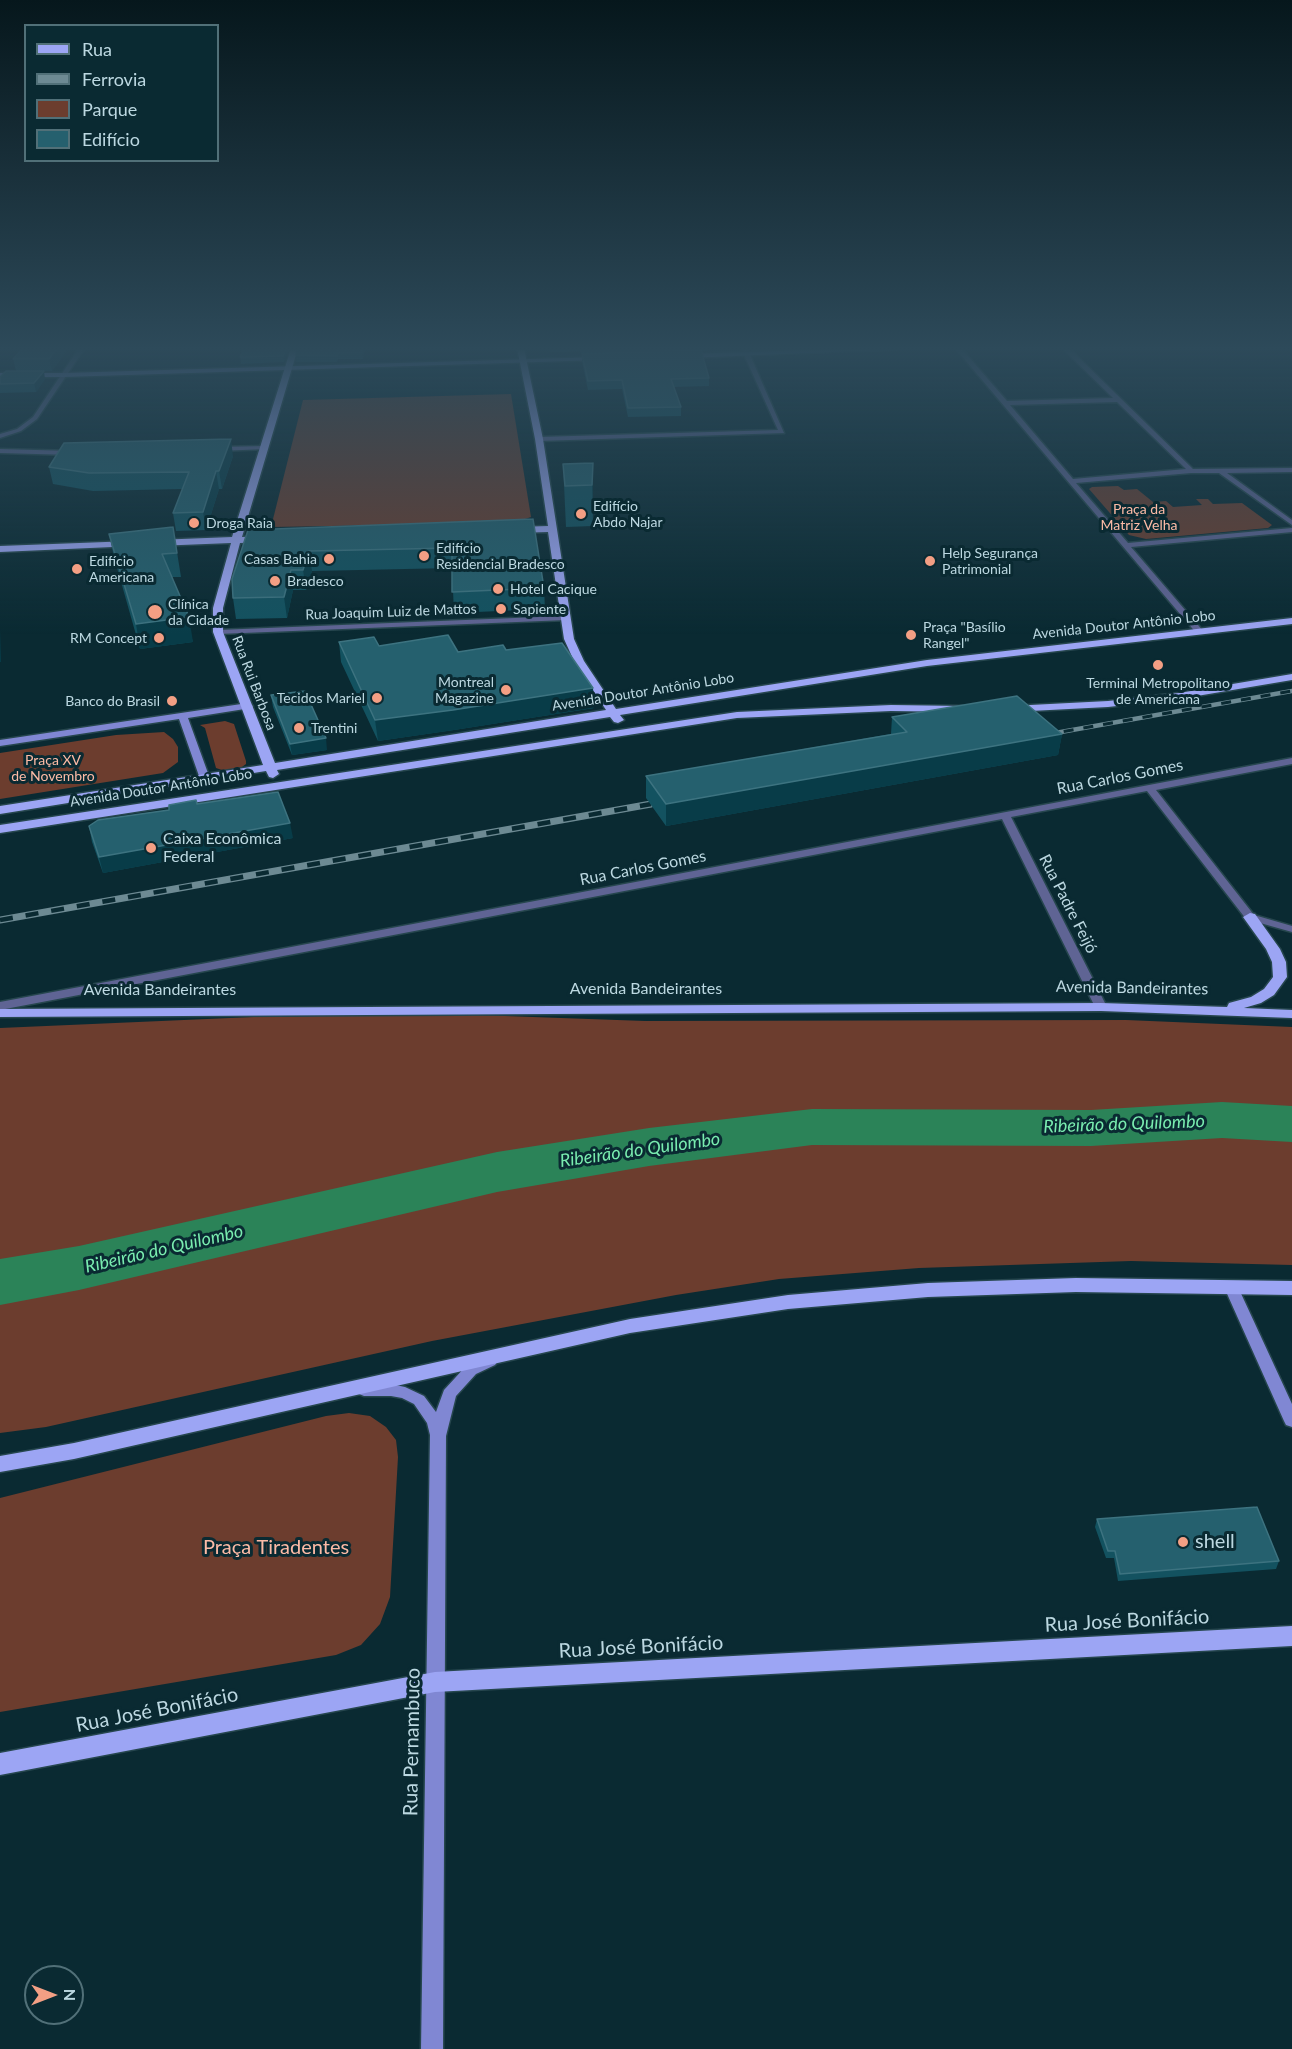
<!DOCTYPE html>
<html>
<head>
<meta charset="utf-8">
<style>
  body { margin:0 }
  #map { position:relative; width:1292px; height:2049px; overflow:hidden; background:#0a2a32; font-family:Lato,sans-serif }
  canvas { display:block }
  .legend { position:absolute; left:24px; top:24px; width:195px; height:138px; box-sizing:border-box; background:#0a2a32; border:2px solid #517078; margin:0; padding:8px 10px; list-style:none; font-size:18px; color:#bcd8e1 }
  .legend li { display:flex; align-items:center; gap:12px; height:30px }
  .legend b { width:30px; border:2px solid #517078 }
  .north { position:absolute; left:24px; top:1965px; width:60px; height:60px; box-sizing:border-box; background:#0a2a32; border:2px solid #517078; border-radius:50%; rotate:90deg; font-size:16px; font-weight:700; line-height:24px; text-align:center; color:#bcd8e1 }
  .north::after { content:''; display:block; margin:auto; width:21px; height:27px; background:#f39f84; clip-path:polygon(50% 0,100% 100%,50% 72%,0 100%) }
</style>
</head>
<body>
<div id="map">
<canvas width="1292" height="2049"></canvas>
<ul class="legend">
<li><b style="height:8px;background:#9ca5f4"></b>Rua</li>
<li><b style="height:8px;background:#6d8a93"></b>Ferrovia</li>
<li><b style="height:16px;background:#6c3d2e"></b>Parque</li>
<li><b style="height:16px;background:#25606e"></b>Edifício</li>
</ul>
<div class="north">N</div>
</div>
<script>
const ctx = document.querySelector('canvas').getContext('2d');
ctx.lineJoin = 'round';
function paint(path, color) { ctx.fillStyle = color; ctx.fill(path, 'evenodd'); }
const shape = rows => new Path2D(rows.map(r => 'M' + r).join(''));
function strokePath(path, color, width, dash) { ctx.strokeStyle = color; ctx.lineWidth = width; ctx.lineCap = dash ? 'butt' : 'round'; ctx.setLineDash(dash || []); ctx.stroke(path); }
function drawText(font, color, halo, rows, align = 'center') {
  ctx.font = font + ' Lato,sans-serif'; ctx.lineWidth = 6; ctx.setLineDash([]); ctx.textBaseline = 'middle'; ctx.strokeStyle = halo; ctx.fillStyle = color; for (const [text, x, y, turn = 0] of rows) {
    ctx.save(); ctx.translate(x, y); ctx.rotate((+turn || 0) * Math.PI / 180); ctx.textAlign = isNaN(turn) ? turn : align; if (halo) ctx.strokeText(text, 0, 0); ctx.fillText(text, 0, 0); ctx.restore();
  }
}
paint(shape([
  [511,394,531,517,513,523,271,527,303,400],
  [1118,486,1124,490,1137,489,1153,502,1166,501,1173,507,1202,505,1196,499,1208,499,1213,504,1242,503,1272,525,1268,528,1146,539,1129,535,1089,489,1092,487],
  [225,721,234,724,246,761,246,764,238,770,225,771,216,768,205,728,200,725],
  [164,732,173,739,178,747,178,762,163,773,0,799,0,753,116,735],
  [449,1014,645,1021,1126,1020,1292,1027,1292,1265,1131,1261,919,1268,779,1279,676,1295,432,1341,46,1427,0,1433,0,1028,253,1017],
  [349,1413,370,1416,386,1427,396,1440,398,1457,390,1597,380,1624,361,1645,336,1655,0,1712,0,1498,326,1416]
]), '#6c3d2e');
paint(shape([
  [1222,1102,1292,1106,1292,1142,1222,1138,1091,1146,812,1145,649,1166,497,1192,79,1290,0,1305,0,1259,79,1246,497,1152,649,1128,812,1109,1091,1110,1222,1102]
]), '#2b8358');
const street = shape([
  [79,348,85,348,37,419,21,431,0,438,0,434,17,429,33,417,79,348],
  [741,348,747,348,784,433,539,441,536,439,539,437,778,430,741,348],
  [955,348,961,348,1007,401,1113,398,1062,348,1069,348,1193,469,1292,468,1292,472,1227,473,1292,520,1292,525,1219,473,1191,473,1076,483,1128,543,1292,528,1292,532,1131,547,1204,632,1197,634,955,348],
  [1117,402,1186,469,1073,479,1010,405,1117,402],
  [265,446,267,447,267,449,218,451,215,449,218,447,265,446],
  [0,449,72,451,75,453,72,455,0,453,0,449],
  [564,616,568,618,567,620,218,634,214,632,218,630,564,616],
  [1292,758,1292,764,1156,790,1254,915,1292,926,1292,932,1246,919,1147,791,1011,817,1107,1007,1101,1011,1095,1007,1002,819,0,1010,0,1002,1292,758]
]);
const secondary = shape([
  [863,348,926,348,688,358,685,356,688,354,863,348],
  [599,357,601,360,64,377,0,377,0,373,64,373,599,357],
  [248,703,253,706,251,708,188,718,209,776,204,779,199,776,179,719,0,746,0,740,248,703],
  [1231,1282,1236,1283,1238,1287,1292,1404,1292,1427,1286,1425,1284,1421,1224,1287,1226,1283,1231,1282],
  [490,1355,495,1357,498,1361,495,1365,476,1374,456,1396,446,1436,443,2049,421,2049,430,1435,427,1423,414,1404,402,1398,391,1396,364,1396,359,1394,356,1390,359,1386,364,1384,391,1384,405,1387,424,1396,436,1412,444,1390,466,1366,490,1355]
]);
const primary = shape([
  [291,348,298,348,242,537,264,536,269,539,264,542,240,543,223,608,223,632,275,763,606,710,574,661,564,639,548,532,516,533,511,530,516,527,548,526,535,439,517,348,524,348,543,439,574,639,584,661,616,709,927,660,1292,618,1292,624,927,666,620,715,624,720,618,723,614,722,610,717,277,770,279,774,273,778,269,777,266,771,0,814,0,806,263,765,213,632,213,608,231,543,156,546,151,543,156,540,232,537,291,348],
  [132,541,137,544,135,546,0,552,0,546,132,541],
  [1292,674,1292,680,1179,699,1108,707,1011,712,1005,709,1011,706,1108,701,1179,693,1292,674],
  [891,705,963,706,969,709,963,712,891,711,737,718,0,833,0,825,737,712,891,705],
  [1250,913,1255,914,1280,949,1286,962,1287,977,1274,995,1261,1003,1244,1008,1292,1010,1292,1018,1101,1011,0,1017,0,1009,1101,1003,1227,1007,1229,1003,1251,997,1264,989,1273,977,1272,962,1266,949,1243,917,1250,913],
  [1076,1278,1292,1281,1292,1295,1076,1292,928,1297,788,1309,630,1333,74,1459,0,1472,0,1456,74,1443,630,1319,788,1295,928,1283,1076,1278],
  [1292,1626,1292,1646,435,1692,0,1775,0,1753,435,1672,1292,1626]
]);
strokePath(street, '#26464e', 3);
strokePath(secondary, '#26464e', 3);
strokePath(primary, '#26464e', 3);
paint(street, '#5f6494');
paint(secondary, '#8087d3');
paint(primary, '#9ca5f4');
const railFar1 = shape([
  [1044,735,1292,691]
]);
const rail = shape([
  [0,920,651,804]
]);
strokePath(railFar1, '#6d8a93', 4.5);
strokePath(rail, '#6d8a93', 7);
strokePath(railFar1, '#0a2a32', 3, [10]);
strokePath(rail, '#0a2a32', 4.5, [13]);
paint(shape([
  [23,348,65,348,66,352,52,371,16,371,13,359],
  [290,348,284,362,241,364,240,357],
  [297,348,365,348,363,359,338,359,337,362,296,362,296,355],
  [549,348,713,348,707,351,701,351,709,378,709,386,674,387,681,407,681,416,628,417,622,389,588,390,582,362,582,354,581,354,580,351,550,352],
  [0,377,45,379,36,392,0,393],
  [233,456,222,489,219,489,206,530,176,531,173,513,182,489,93,491,53,484,49,467],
  [593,463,593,526,566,527,563,464],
  [533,519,544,588,545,609,454,613,452,568,312,571,306,590,293,590,287,618,236,619,233,598,248,530],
  [173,527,181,577,172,577,193,642,140,649,114,557,109,534],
  [339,642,379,646,458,652,506,650,594,708,454,730,378,741,341,662],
  [271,695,327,750,292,755,273,707],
  [892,717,1062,734,1058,755,666,826,646,798,646,776,891,734],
  [197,804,293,838,103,873,92,842,89,826],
  [1097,1519,1279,1561,1276,1569,1118,1581,1114,1558,1106,1558,1095,1527]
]), '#135260');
paint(shape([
  [57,348,65,348,66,352,52,371,49,359],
  [287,348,290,348,284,362,283,356],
  [363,348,365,348,363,359,362,352],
  [44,371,45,379,36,392,34,383],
  [231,439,233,456,222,489,219,471],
  [593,463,593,526,592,485],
  [216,471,219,489,206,530,203,512],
  [309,551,312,571,306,590,303,570],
  [291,570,293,590,287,618,284,597],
  [189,617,193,642,140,649,136,624],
  [0,629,1,662,0,662],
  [593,688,594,708,454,730,378,741,375,720],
  [1062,734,1058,755,666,826,666,804],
  [326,738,327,750,292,755,290,744],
  [290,823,293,838,103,873,99,857]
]), '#083c48');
const building = shape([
  [23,348,57,348,49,359,13,359,23,348],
  [244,348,287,348,283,356,240,357,244,348],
  [297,348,363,348,362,352,337,353,337,356,296,355,297,348],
  [701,350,709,378,671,379,681,407,628,408,622,380,588,381,582,354,701,350],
  [6,371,44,371,34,383,0,384,0,377,6,371],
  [231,439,219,471,216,471,203,512,173,513,189,472,89,473,49,467,64,443,231,439],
  [593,463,592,485,565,486,563,464,593,463],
  [533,519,544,588,452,592,452,548,309,551,303,570,291,570,284,597,233,598,232,579,248,530,533,519],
  [173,527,177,553,162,554,189,617,136,624,109,534,173,527],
  [448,635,458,652,503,645,506,650,562,643,593,688,453,710,375,720,339,642,374,637,379,646,448,635],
  [305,691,326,738,290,744,271,695,305,691],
  [1017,696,1062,734,666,804,646,776,907,732,892,717,1017,696],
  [278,792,290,823,99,857,89,826,98,820,169,810,169,805,196,800,197,804,278,792],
  [1257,1507,1279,1561,1120,1574,1115,1551,1108,1551,1097,1519,1257,1507]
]);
paint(building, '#25606e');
strokePath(building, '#3d7380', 1.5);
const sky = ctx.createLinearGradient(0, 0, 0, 635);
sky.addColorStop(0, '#06171c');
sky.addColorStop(0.55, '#2d4a5a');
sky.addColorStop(1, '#2d4a5a00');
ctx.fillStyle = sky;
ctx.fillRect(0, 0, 1292, 635);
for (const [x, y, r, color] of [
  [581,514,6,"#f39f84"],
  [194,523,6,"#f39f84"],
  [424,556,6,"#f39f84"],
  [329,559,6,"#f39f84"],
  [930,561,6,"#f39f84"],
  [77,569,6,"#f39f84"],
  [275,581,6,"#f39f84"],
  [498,589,6,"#f39f84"],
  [501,609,6,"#f39f84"],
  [155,612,8,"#f39f84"],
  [911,635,6,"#f39f84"],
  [159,638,6,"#f39f84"],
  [1158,665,6,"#f39f84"],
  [506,690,6,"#f39f84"],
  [377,698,6,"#f39f84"],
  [172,701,6,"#f39f84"],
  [299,728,6,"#f39f84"],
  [151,848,6,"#f39f84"],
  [1183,1542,6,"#f39f84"]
]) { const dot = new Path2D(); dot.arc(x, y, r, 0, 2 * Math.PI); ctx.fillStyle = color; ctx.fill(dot); strokePath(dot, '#0a2a32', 2); }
drawText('14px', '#bcd8e1', '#0a2a32', [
  ["Edifício",593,506],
  ["Abdo Najar",593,522],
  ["Droga Raia",206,523],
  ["Edifício",436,548],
  ["Residencial Bradesco",436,564],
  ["Help Segurança",942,553],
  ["Patrimonial",942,569],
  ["Casas Bahia",317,559,"right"],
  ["Edifício",89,561],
  ["Americana",89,577],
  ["Bradesco",287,581],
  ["Hotel Cacique",510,589],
  ["Clínica",168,604],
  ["da Cidade",168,620],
  ["Sapiente",513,609],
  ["Praça \"Basílio",923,627],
  ["Rangel\"",923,643],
  ["RM Concept",147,638,"right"],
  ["Montreal",494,682,"right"],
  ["Magazine",494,698,"right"],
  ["Terminal Metropolitano",1158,683,"center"],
  ["de Americana",1158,699,"center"],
  ["Tecidos Mariel",365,698,"right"],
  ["Banco do Brasil",160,701,"right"],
  ["Trentini",311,728]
], 'left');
drawText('14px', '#fdbba6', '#0a2a32', [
  ["Praça da",1139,509],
  ["Matriz Velha",1139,525],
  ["Praça XV",53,760],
  ["de Novembro",53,776]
]);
drawText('14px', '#bcd8e1', '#0a2a32', [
  ["Rua Joaquim Luiz de Mattos",391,612,-2],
  ["Avenida Doutor Antônio Lobo",1124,625,-6],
  ["Rua Rui Barbosa",254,683,69],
  ["Avenida Doutor Antônio Lobo",643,692,-9],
  ["Avenida Doutor Antônio Lobo",161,788,-9]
]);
drawText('16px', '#bcd8e1', '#0a2a32', [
  ["Rua Carlos Gomes",1120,777,-11],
  ["Rua Carlos Gomes",643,868,-11],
  ["Rua Padre Feijó",1068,904,63],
  ["Avenida Bandeirantes",1132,988,1],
  ["Avenida Bandeirantes",646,989],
  ["Avenida Bandeirantes",160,990]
]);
drawText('16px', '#bcd8e1', '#0a2a32', [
  ["Caixa Econômica",163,839],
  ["Federal",163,857]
], 'left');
drawText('italic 18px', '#79ecaf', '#0a2a32', [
  ["Ribeirão do Quilombo",1124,1124,-2],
  ["Ribeirão do Quilombo",640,1150,-8],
  ["Ribeirão do Quilombo",164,1249,-13]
]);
drawText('20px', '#bcd8e1', '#0a2a32', [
  ["shell",1195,1542]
], 'left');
drawText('20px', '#fdbba6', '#0a2a32', [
  ["Praça Tiradentes",276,1548]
]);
drawText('20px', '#bcd8e1', '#0a2a32', [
  ["Rua José Bonifácio",1127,1621,-3],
  ["Rua José Bonifácio",641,1647,-3],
  ["Rua José Bonifácio",157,1710,-11],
  ["Rua Pernambuco",412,1742,-89]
]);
</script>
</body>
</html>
